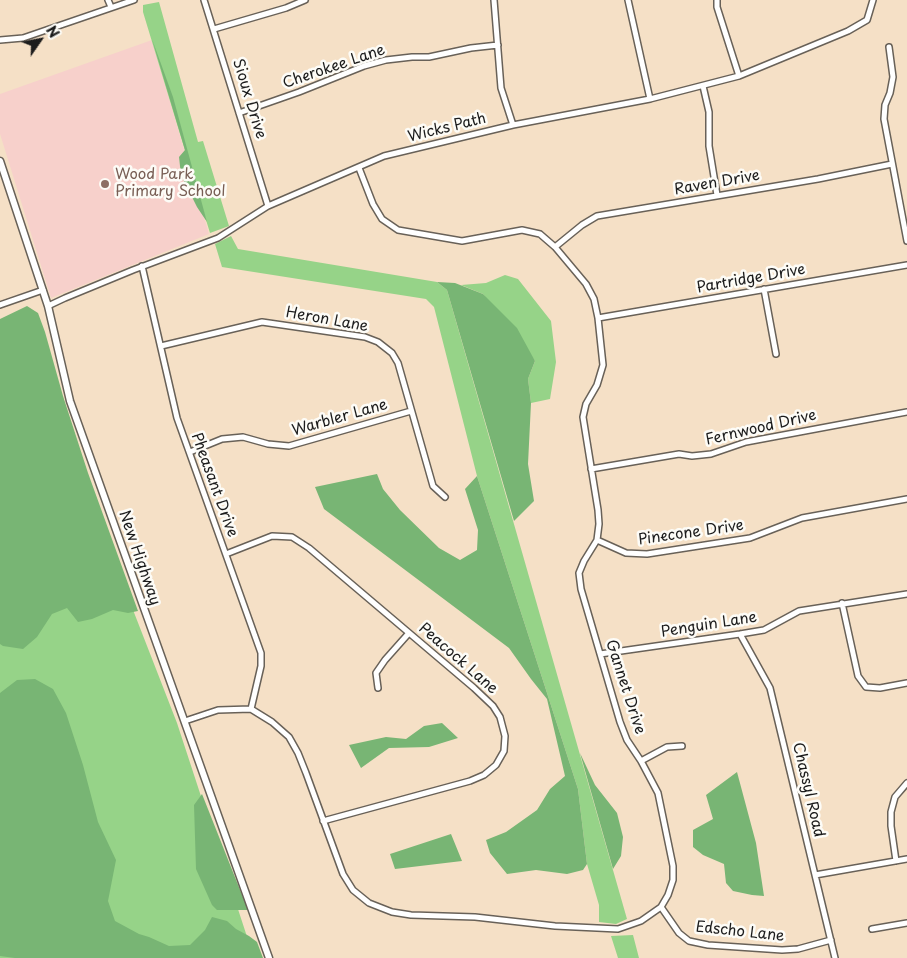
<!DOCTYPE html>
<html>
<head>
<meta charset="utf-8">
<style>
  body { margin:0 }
  #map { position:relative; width:907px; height:958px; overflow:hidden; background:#f5e0c6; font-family:"Playpen Sans",sans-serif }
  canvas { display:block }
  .north { position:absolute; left:15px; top:15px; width:50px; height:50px; -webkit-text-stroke:4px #fdfcf7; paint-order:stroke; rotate:57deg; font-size:14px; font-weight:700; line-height:20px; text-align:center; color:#1c1c1c }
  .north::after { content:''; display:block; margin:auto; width:18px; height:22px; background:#1c1c1c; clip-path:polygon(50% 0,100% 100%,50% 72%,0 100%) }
</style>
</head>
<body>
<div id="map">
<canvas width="907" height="958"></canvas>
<div class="north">N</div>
</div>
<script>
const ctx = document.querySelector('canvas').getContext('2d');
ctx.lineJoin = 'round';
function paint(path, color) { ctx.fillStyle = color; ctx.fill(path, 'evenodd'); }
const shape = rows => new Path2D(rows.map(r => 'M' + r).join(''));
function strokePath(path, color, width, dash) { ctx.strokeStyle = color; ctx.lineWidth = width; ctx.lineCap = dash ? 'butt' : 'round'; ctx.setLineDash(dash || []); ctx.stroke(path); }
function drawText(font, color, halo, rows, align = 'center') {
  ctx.font = font + ' "Playpen Sans",sans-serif'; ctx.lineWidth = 5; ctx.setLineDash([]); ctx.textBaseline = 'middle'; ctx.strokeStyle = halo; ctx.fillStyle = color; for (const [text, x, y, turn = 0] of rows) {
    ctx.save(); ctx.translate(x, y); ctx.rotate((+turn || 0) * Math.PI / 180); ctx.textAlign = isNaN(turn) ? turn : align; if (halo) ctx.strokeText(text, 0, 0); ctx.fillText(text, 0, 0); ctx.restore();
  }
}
paint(shape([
  [152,40,209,234,51,298,0,134,0,94]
]), '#f7d0cb');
paint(shape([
  [159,2,198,142,203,141,229,226,210,233,143,12,143,5],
  [231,236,238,249,437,282,447,290,627,919,616,924,599,922,599,905,587,864,578,789,477,476,434,307,426,299,222,267,215,244],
  [505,275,518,279,551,321,556,362,550,399,531,403,528,379,535,361,483,294,461,285,486,283],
  [0,321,21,322,177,723,254,958,0,958],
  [633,935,639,958,618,958,611,936]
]), '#96d388');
paint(shape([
  [152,39,173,97,207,222,197,207,181,175,179,157,185,150],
  [437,282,455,283,483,294,517,328,535,361,528,379,531,403,528,464,534,501,514,521,447,290],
  [27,306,38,313,45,332,63,396,88,473,138,611,128,613,113,610,92,619,78,622,67,608,52,614,37,637,23,649,3,646,0,644,0,319],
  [377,474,383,489,400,510,439,548,460,560,477,550,478,530,465,489,477,476,578,789,587,864,583,870,567,874,536,870,507,874,490,853,486,840,506,832,537,810,550,789,565,776,547,699,531,679,509,648,324,509,315,487],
  [35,679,53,689,66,713,83,765,98,822,116,860,108,901,115,921,139,934,149,937,169,946,190,945,205,930,212,917,227,921,236,929,249,936,257,942,263,958,15,958,0,956,0,693,17,680],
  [442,723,458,738,429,747,389,748,361,768,349,745,386,737,406,739,424,726],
  [580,753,595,785,617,813,623,837,621,856,613,869],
  [737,772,756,843,764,896,752,895,733,891,726,883,724,864,703,855,693,847,693,830,713,819,706,795],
  [202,794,248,910,217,910,212,905,196,869,194,805],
  [451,834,462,861,395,869,390,854]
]), '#78b574');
const minor = shape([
  [108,0,111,7],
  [204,0,268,206],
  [494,0,501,88,513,125],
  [628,0,650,99],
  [717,0,717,7,739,76],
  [214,29,286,8,305,0],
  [0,40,23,38,134,0],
  [889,47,893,77,890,93,885,105,884,119,907,241],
  [703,86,709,112,709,146,717,195],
  [239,113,299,92,364,66,386,60,412,57,429,57,471,48,498,45],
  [555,247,582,225,597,216,818,179,892,164],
  [142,266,177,418,261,653,261,666,251,709],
  [764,289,776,354],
  [0,305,43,290],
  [48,306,65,298,133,270,218,238,268,206,384,156,513,125,650,99,739,76,848,31,867,20,873,0],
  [598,318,907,265],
  [161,346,262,322,365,337,378,342,392,353,398,363,433,486,445,497],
  [190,452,222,439,243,437,268,444,289,446,411,411],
  [591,469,679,454,692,456,711,454,746,442,907,412],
  [597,540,626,553,647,554,750,538,802,518,907,499],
  [226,554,272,536,292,537,309,548,474,688,493,706,500,717,505,736,504,751,496,765,484,775,470,781,323,821],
  [842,603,858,676,866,687,880,688,907,683],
  [740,634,770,688,835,958],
  [600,654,740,634,764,630,799,611,907,594],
  [378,688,376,673,385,660,409,633],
  [185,721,218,710,251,709,272,722,289,737,298,753,306,773,343,874,353,890,369,903,392,912,411,915,475,917,555,926,618,929,641,921,661,907,668,895,673,880,673,866,658,793,641,761,627,740,620,722,581,589,579,573,584,561,597,540,599,524,598,510,583,417,586,404,597,385,603,365,598,318,594,299,586,284,555,247,540,234,522,230,462,241,398,230,382,219,373,204,359,168],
  [641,761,667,747,682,746],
  [896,861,891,826,891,812,895,797,907,783],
  [815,875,907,859],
  [661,907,679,933,689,941,708,945,782,950,798,949,831,940],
  [872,929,907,923]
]);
const tertiary = shape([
  [0,161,48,306,70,401,269,958]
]);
strokePath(minor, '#686158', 8);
strokePath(tertiary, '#686158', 9);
strokePath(minor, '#fff', 5);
strokePath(tertiary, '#fff', 6);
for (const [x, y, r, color] of [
  [105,184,5,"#8d6e63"]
]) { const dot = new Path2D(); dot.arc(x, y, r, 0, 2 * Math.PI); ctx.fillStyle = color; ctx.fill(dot); strokePath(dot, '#fdfcf7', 2); }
drawText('15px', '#1c1c1c', '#fdfcf7', [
  ["Cherokee Lane",334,67,-19],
  ["Sioux Drive",249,99,73],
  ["Wicks Path",447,128,-14],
  ["Raven Drive",717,183,-10],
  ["Partridge Drive",751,279,-10],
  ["Heron Lane",327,320,10],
  ["Warbler Lane",340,418,-16],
  ["Fernwood Drive",761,428,-13],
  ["Pheasant Drive",214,485,70],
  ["Pinecone Drive",691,533,-8],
  ["New Highway",139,558,71],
  ["Penguin Lane",709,625,-9],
  ["Peacock Lane",458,659,41],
  ["Gannet Drive",625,687,72],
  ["Chassyl Road",808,790,77],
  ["Edscho Lane",740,932,6]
]);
drawText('15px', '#785e54', '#fdfcf7', [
  ["Wood Park",115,175],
  ["Primary School",115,192]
], 'left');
</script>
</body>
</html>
